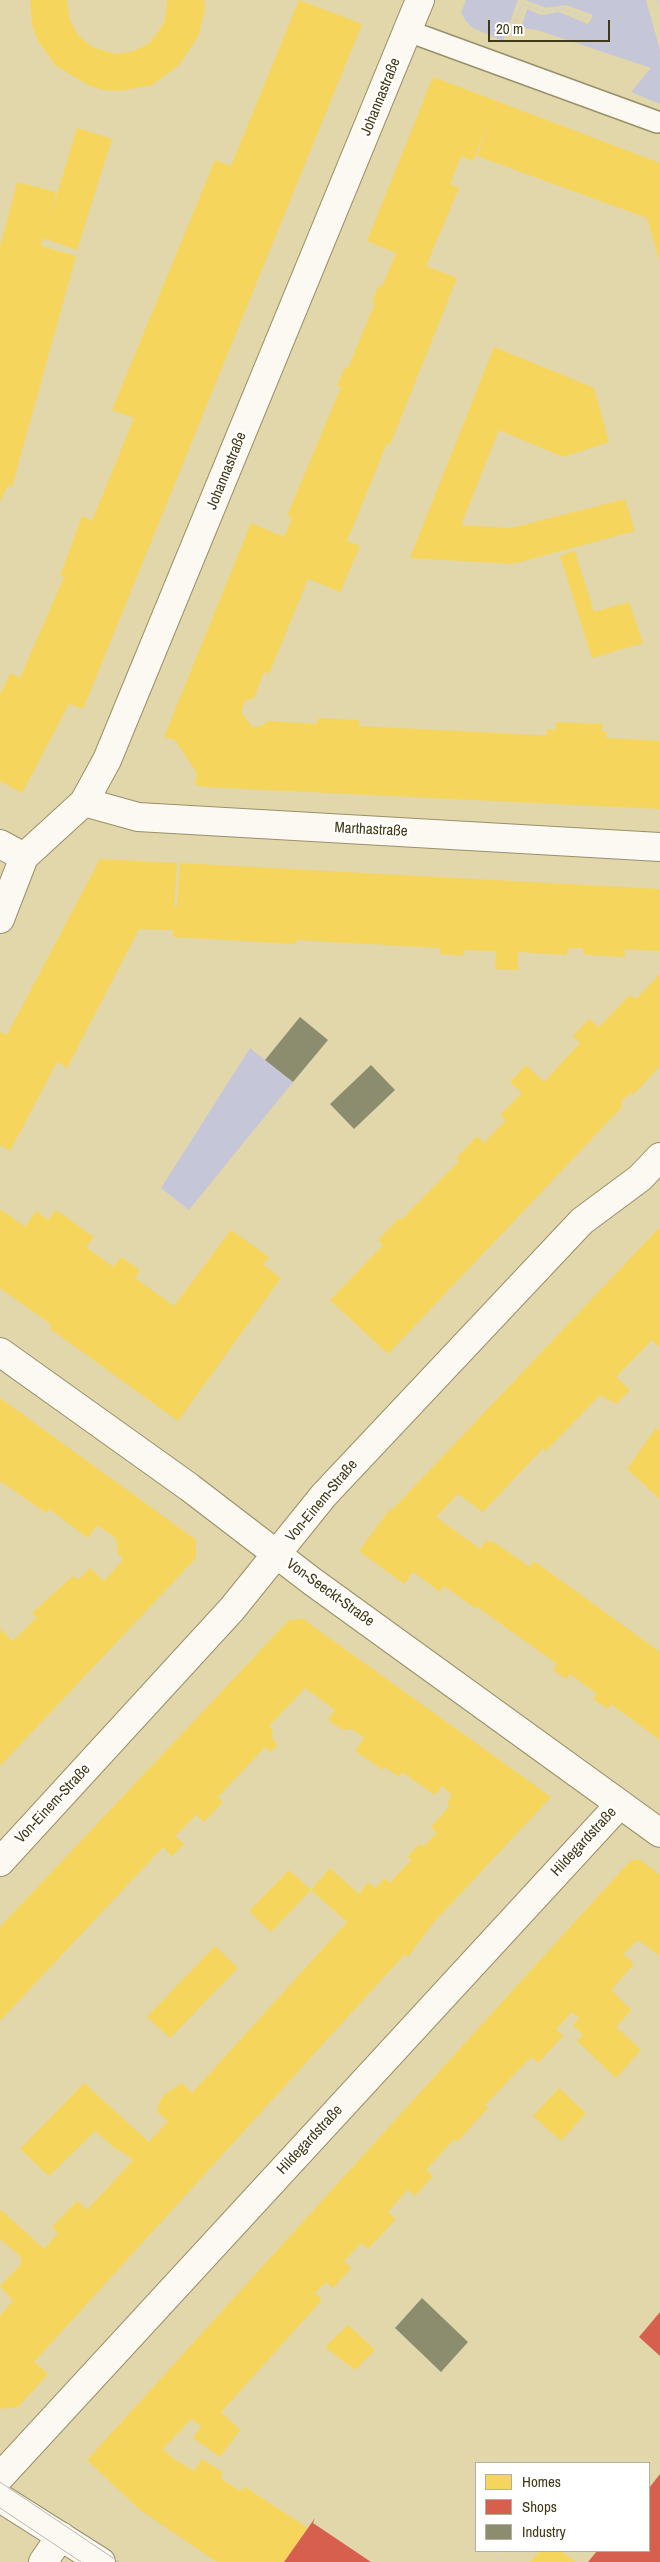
<!DOCTYPE html>
<html>
<head>
<meta charset="utf-8">
<style>
  body { margin:0 }
  #map { position:relative; width:660px; height:2562px; overflow:hidden; background:#e2d7aa; font-family:"Archivo Narrow",sans-serif }
  canvas { display:block }
  .legend { position:absolute; left:475px; top:2462px; width:175px; height:90px; box-sizing:border-box; background:#fff; border:1px solid #b3b0a2; margin:0; padding:6px 9px; list-style:none; font-size:15px; color:#413916 }
  .legend li { display:flex; align-items:center; gap:10px; height:25px }
  .legend b { width:25px; border:1px solid #b3b0a2 }
  .scale { position:absolute; left:488px; top:20px; width:122px; height:22px; box-sizing:border-box; border:2px solid #413916; border-top:0; padding-left:6px; font-size:15px; line-height:18px; white-space:nowrap; color:#413916; -webkit-text-stroke:4px #fff; paint-order:stroke }
</style>
</head>
<body>
<div id="map">
<canvas width="660" height="2562"></canvas>
<ul class="legend">
<li><b style="height:14px;background:#f6d55c"></b>Homes</li>
<li><b style="height:14px;background:#d6604d"></b>Shops</li>
<li><b style="height:14px;background:#8c8c6e"></b>Industry</li>
</ul>
<div class="scale">20 m</div>
</div>
<script>
const ctx = document.querySelector('canvas').getContext('2d');
ctx.lineJoin = 'round';
function paint(path, color) { ctx.fillStyle = color; ctx.fill(path, 'evenodd'); }
const shape = rows => new Path2D(rows.map(r => 'M' + r).join(''));
function strokePath(path, color, width, dash) { ctx.strokeStyle = color; ctx.lineWidth = width; ctx.lineCap = dash ? 'butt' : 'round'; ctx.setLineDash(dash || []); ctx.stroke(path); }
function drawText(font, color, halo, rows, align = 'center') {
  ctx.font = font + ' "Archivo Narrow",sans-serif'; ctx.lineWidth = 5; ctx.setLineDash([]); ctx.textBaseline = 'middle'; ctx.strokeStyle = halo; ctx.fillStyle = color; for (const [text, x, y, turn = 0] of rows) {
    ctx.save(); ctx.translate(x, y); ctx.rotate((+turn || 0) * Math.PI / 180); ctx.textAlign = isNaN(turn) ? turn : align; if (halo) ctx.strokeText(text, 0, 0); ctx.fillText(text, 0, 0); ctx.restore();
  }
}
paint(shape([
  [466,0,518,0,503,41,473,28,466,21,461,13],
  [525,0,646,0,660,50,660,104,631,92,651,68,537,30,521,28,527,9,541,15,559,12,588,24,593,15,566,5,546,8],
  [250,1048,293,1082,189,1210,161,1188]
]), '#c5c7d8');
paint(shape([
  [30,0,67,0,70,20,78,35,92,47,116,54,134,51,148,44,155,36,165,21,167,0,204,0,205,9,198,37,178,66,152,85,120,91,103,90,88,85,56,66,38,41,32,25],
  [299,0,362,24,83,709,69,704,22,793,0,781,0,694,11,673,20,678,64,577,60,576,82,516,92,521,134,418,112,410,215,160,231,166],
  [433,77,660,163,660,262,647,218,477,156,489,123,473,161,461,156,450,184,459,188,426,266,457,278,390,445,387,443,347,541,360,546,340,592,308,579,269,674,264,672,254,698,245,701,241,712,252,727,261,726,268,721,317,724,318,718,359,720,359,726,537,735,547,735,547,729,556,730,556,722,603,724,602,732,607,732,606,738,660,741,660,809,205,787,195,785,197,773,175,740,164,737,251,523,284,537,292,518,287,516,341,387,337,386,345,367,348,368,375,303,372,302,379,285,382,287,396,253,367,241],
  [77,128,112,139,77,250,43,238,41,246,76,256,12,487,8,485,0,502,0,247,17,182,56,192,50,217],
  [494,347,594,388,609,442,563,457,499,430,461,525,511,528,625,499,635,531,513,564,410,558],
  [575,551,594,612,629,602,643,643,592,658,560,556],
  [100,859,177,863,174,907,177,906,180,863,660,889,660,951,625,949,625,957,585,955,582,948,569,948,566,955,518,952,518,970,495,969,496,951,464,950,463,956,440,954,440,948,296,940,296,944,173,937,173,930,139,929,67,1068,57,1062,10,1151,0,1145,0,1032,7,1035],
  [660,974,660,1066,633,1095,631,1092,620,1103,623,1106,388,1354,330,1300,383,1245,378,1240,399,1218,401,1220,459,1161,456,1158,477,1136,484,1143,506,1120,500,1115,522,1093,510,1082,526,1065,544,1082,580,1043,573,1036,589,1019,599,1027,630,995,636,999],
  [0,1209,25,1227,36,1211,48,1220,56,1210,94,1237,86,1247,113,1267,121,1257,140,1270,135,1278,174,1306,231,1230,269,1257,263,1265,281,1278,178,1421,49,1328,52,1325,0,1288],
  [660,1227,660,1347,652,1340,616,1377,630,1390,616,1404,600,1395,546,1451,543,1448,483,1512,458,1494,436,1517,480,1549,485,1542,492,1541,530,1567,534,1561,660,1652,660,1740,611,1704,608,1709,593,1699,597,1694,570,1674,566,1679,553,1670,557,1664,476,1606,475,1608,444,1586,440,1592,413,1572,404,1584,359,1551,390,1509,392,1510],
  [0,1398,196,1540,196,1558,0,1766,0,1629,13,1641,37,1617,32,1613,73,1576,78,1580,90,1568,104,1581,123,1560,118,1553,116,1538,97,1525,88,1538,49,1509,46,1513,0,1481],
  [656,1428,660,1430,660,1499,627,1469],
  [303,1619,551,1797,434,1922,408,1957,405,1954,393,1967,34,2362,48,2374,18,2407,0,2409,0,2316,13,2301,0,2286,21,2264,20,2256,0,2239,0,2209,44,2249,58,2233,52,2227,77,2201,87,2210,133,2160,120,2150,118,2151,95,2131,49,2176,20,2149,84,2083,149,2142,168,2121,157,2112,159,2102,165,2094,182,2083,192,2093,347,1922,311,1890,330,1868,359,1894,368,1882,375,1888,385,1878,390,1883,411,1860,408,1856,419,1844,423,1847,437,1833,431,1827,449,1807,448,1800,452,1795,442,1786,435,1795,402,1772,399,1777,385,1767,383,1770,355,1751,364,1738,352,1729,343,1730,328,1720,335,1710,305,1688,269,1726,272,1729,273,1740,278,1744,271,1752,265,1747,218,1797,223,1802,204,1822,196,1815,175,1836,184,1844,172,1856,163,1847,0,2021,0,1927,289,1620],
  [639,1859,660,1875,660,1956,638,1940,623,1954,634,1964,611,1990,631,2010,616,2027,641,2050,616,2078,577,2041,583,2035,573,2025,579,2018,572,2012,556,2029,563,2036,538,2063,531,2057,485,2105,488,2108,457,2142,454,2139,426,2170,433,2176,415,2196,408,2189,388,2212,396,2219,368,2249,361,2243,344,2261,351,2268,333,2288,326,2282,315,2293,322,2300,221,2412,240,2430,220,2457,193,2438,201,2426,191,2419,163,2449,174,2459,194,2471,202,2459,223,2473,220,2478,240,2491,245,2487,308,2528,284,2562,217,2562,140,2510,87,2460,630,1861],
  [289,1870,311,1890,271,1932,249,1911],
  [215,1946,238,1968,170,2038,147,2017],
  [559,2088,586,2113,561,2141,533,2116],
  [348,2325,375,2350,355,2370,325,2347],
  [540,2551,561,2551,575,2562,530,2562]
]), '#f6d55c');
paint(shape([
  [660,2312,660,2356,639,2337],
  [660,2474,660,2562,588,2562,597,2551,649,2551,649,2488],
  [315,2518,313,2523,371,2562,284,2562]
]), '#d6604d');
paint(shape([
  [300,1017,328,1040,293,1082,265,1060],
  [371,1065,395,1090,354,1129,330,1104],
  [422,2298,468,2342,441,2372,395,2328]
]), '#8c8c6e');
const lane = shape([
  [408,31,657,122]
]);
const street = shape([
  [84,802,138,817,660,847],
  [0,844,24,857],
  [0,919,24,857,84,802,107,760,420,0],
  [0,1352,189,1487,313,1582,660,1833],
  [0,1862,232,1609,324,1495,582,1221,640,1178,660,1157],
  [0,2477,620,1804],
  [43,2562,61,2536]
]);
const secondary = shape([
  [0,2498,101,2562]
]);
strokePath(lane, '#99906a', 24);
strokePath(street, '#99906a', 30);
strokePath(secondary, '#99906a', 30);
strokePath(shape([
  [657,0,660,7],
  [510,34,522,4,544,11,564,9,587,19],
  [497,2558,502,2562]
]), '#d6d3c4', 3, [4, 2.5]);
strokePath(lane, '#fbf9f2', 21);
strokePath(street, '#fbf9f2', 28);
strokePath(secondary, '#fbf9f2', 28);
strokePath(shape([
  [0,2482,119,2562],
  [0,2508,81,2562]
]), '#bbb8ad', 1);
drawText('15px', '#413916', '#fff', [
  ["Johannastraße",381,97,-68],
  ["Johannastraße",227,471,-68],
  ["Marthastraße",371,830,3],
  ["Von-Einem-Straße",322,1501,-50],
  ["Von-Seeckt-Straße",330,1593,36],
  ["Von-Einem-Straße",53,1804,-47],
  ["Hildegardstraße",584,1842,-47],
  ["Hildegardstraße",310,2140,-47]
]);
</script>
</body>
</html>
